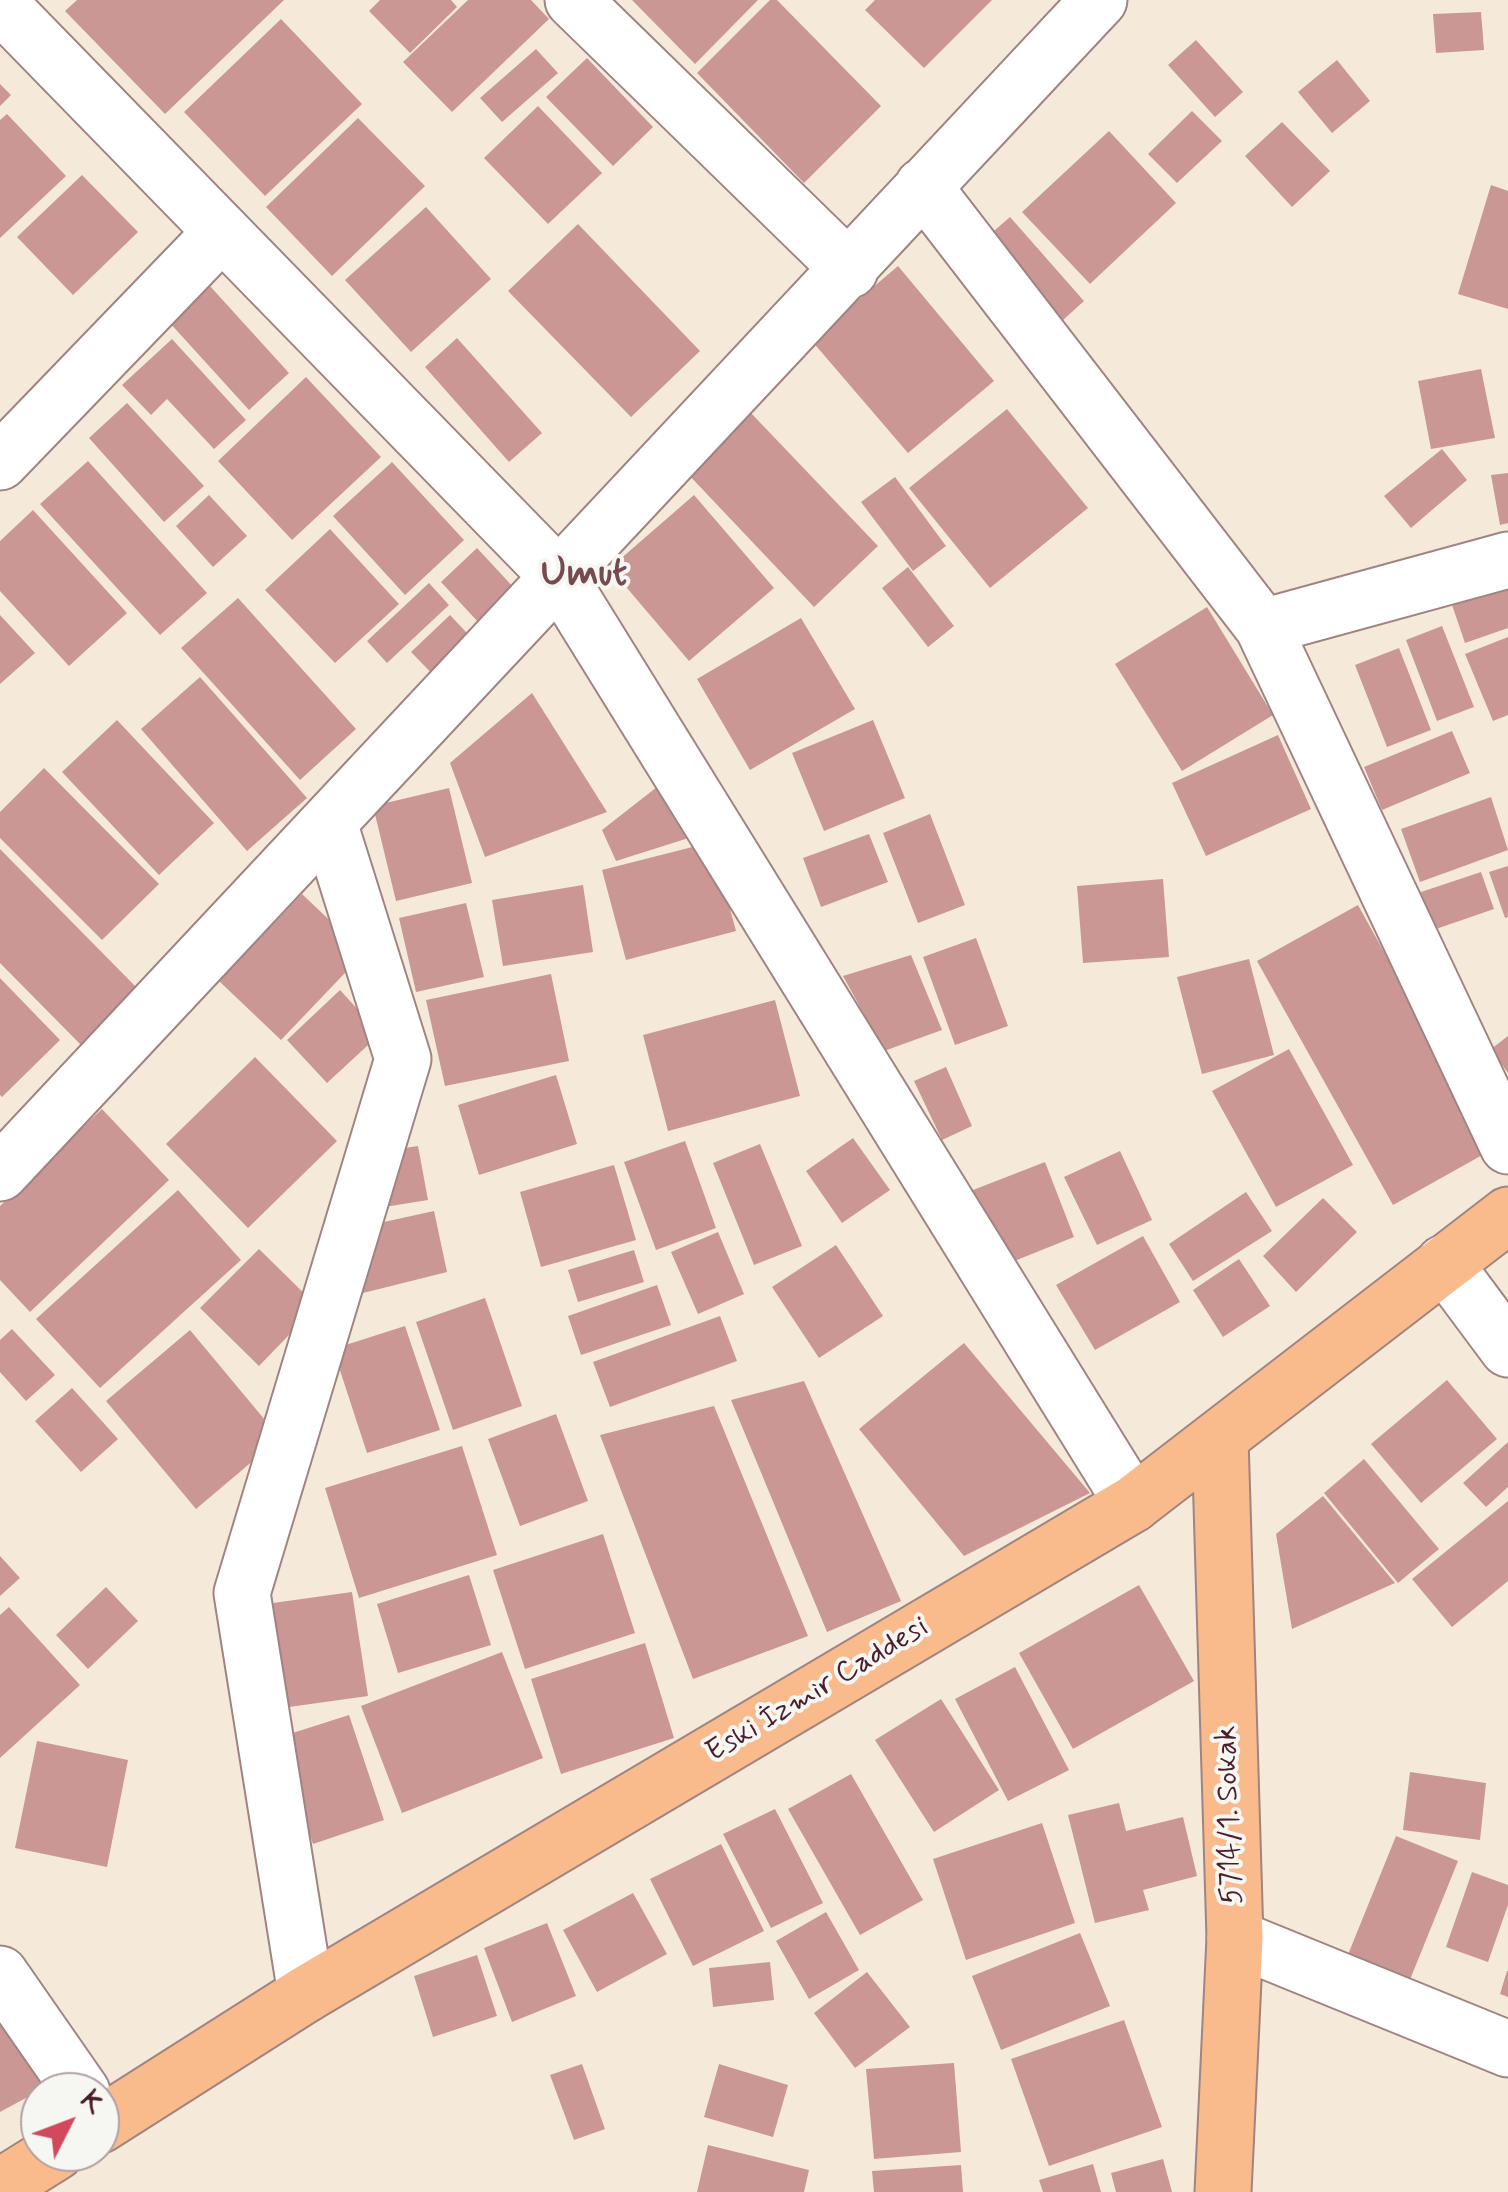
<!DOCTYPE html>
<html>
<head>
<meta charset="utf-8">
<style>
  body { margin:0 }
  #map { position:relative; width:1508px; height:2192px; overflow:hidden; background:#f5eada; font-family:Mynerve,sans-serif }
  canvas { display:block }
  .north { position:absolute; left:20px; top:2072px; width:100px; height:100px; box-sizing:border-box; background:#f6f6f2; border:2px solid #b1a0a2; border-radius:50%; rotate:48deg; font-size:28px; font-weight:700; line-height:40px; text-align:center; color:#4a1f2b }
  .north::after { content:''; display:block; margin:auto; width:35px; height:45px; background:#d1495b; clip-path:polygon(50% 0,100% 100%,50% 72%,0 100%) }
</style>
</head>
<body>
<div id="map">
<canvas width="1508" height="2192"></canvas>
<div class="north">K</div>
</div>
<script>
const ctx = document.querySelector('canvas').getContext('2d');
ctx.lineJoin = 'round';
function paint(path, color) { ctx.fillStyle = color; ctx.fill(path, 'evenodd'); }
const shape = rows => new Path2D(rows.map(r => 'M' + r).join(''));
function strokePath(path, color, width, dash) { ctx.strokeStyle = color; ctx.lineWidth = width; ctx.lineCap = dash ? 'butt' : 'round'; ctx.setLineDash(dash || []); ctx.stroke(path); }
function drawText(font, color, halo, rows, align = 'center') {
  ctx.font = font + ' Mynerve,sans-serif'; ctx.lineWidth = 8; ctx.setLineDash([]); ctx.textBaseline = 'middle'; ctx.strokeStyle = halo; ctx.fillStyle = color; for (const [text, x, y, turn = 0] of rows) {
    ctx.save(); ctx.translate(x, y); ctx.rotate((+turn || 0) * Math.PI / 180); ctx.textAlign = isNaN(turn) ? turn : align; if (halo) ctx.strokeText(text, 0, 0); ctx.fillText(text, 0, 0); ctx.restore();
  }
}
paint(shape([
  [77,0,284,0,165,114,65,11],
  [380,0,451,0,457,7,410,53,369,11],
  [468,0,531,0,549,19,452,112,403,62],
  [632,0,758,0,695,64],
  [770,0,777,0,881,106,804,183,697,73],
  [875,0,992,0,924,68,865,10],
  [1481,12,1484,50,1436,53,1433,14],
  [281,19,362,104,265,196,184,112],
  [1196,40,1243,92,1215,117,1168,65],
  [536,49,558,73,502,122,480,98],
  [587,58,653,127,613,166,546,97],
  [1337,60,1370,101,1332,133,1298,92],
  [0,84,11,95,0,106],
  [538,106,602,173,548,224,484,158],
  [1192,111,1222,141,1177,183,1148,154],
  [7,114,66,176,0,238,0,120],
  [358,118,425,186,332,276,266,207],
  [1282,122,1330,171,1292,207,1245,156],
  [1109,131,1176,203,1090,284,1022,212],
  [82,175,138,232,73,295,17,237],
  [1491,185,1508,191,1508,309,1458,294],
  [426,207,491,279,411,352,345,280],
  [1010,217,1084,301,1062,321,987,237],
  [578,224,700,351,631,417,508,291],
  [898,266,994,381,908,453,811,340],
  [209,285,289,373,249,410,169,322],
  [457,338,542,433,509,462,425,367],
  [172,339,246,420,214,449,167,399,151,415,122,385],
  [1481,369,1495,438,1431,449,1418,381],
  [306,377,381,457,292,540,218,461],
  [127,403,204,486,164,522,89,438],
  [1007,409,1088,508,990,588,909,488],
  [750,412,878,546,814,607,686,472],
  [1442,449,1467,480,1411,528,1384,496],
  [88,461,207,593,160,635,40,504],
  [392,462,464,540,405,595,333,516],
  [1508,473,1508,523,1500,525,1491,475],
  [895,477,946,546,913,571,861,502],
  [209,495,247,536,213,567,176,526],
  [694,495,774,588,689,661,610,568],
  [33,510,127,613,69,666,0,591,0,541],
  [330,529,399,604,335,663,265,590],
  [477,548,528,603,492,637,441,582],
  [908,567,954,626,928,647,882,588],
  [1508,581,1508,628,1465,643,1451,602],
  [429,583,449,605,387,663,367,641],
  [238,598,356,729,300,780,181,648],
  [1207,607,1273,715,1182,771,1115,664],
  [0,615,35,653,0,684],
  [450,615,482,649,443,685,411,652],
  [801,618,855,709,750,770,697,679],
  [1442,626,1474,707,1437,721,1406,640],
  [1508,637,1508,715,1493,721,1465,654],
  [1399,648,1431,730,1387,747,1355,665],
  [200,677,307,798,247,851,141,729],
  [532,693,607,812,485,857,450,763],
  [117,720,214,823,159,875,62,772],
  [873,720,905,798,824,831,792,753],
  [1452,731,1470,773,1382,810,1364,767],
  [1278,735,1311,809,1206,856,1172,783],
  [44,768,159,884,102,940,0,838,0,812],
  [671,776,695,836,616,861,602,830],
  [449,788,472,883,396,901,373,806],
  [1491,797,1508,850,1420,882,1401,829],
  [930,814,965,905,918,923,883,833],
  [869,834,888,882,821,907,803,858],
  [712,842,736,931,626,960,602,870],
  [0,849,138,989,81,1045,0,963],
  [1508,866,1508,917,1505,918,1489,872],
  [1481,872,1494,909,1433,930,1421,892],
  [1163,879,1169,957,1083,963,1077,886],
  [583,885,593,952,503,966,492,900],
  [302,894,364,953,281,1040,219,981],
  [466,903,484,977,416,992,399,918],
  [1358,905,1493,1149,1393,1205,1257,961],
  [976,938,1008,1026,955,1045,923,957],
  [911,955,942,1030,884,1051,843,976],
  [1249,959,1274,1055,1202,1074,1177,977],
  [551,974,569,1061,445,1086,426,1000],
  [0,978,60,1040,2,1097,0,1095],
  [340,990,380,1034,327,1083,287,1040],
  [775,1000,800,1096,668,1131,643,1035],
  [1508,1036,1508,1073,1491,1049],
  [1289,1049,1353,1165,1276,1207,1212,1091],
  [255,1057,337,1141,248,1228,166,1144],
  [946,1067,972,1126,942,1140,914,1081],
  [556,1075,577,1144,479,1175,458,1105],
  [102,1109,169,1180,30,1312,0,1280,0,1206],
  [853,1138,890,1190,842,1223,806,1171],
  [685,1141,716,1228,656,1250,624,1162],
  [760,1144,802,1246,754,1265,713,1163],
  [418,1146,428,1200,372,1209,391,1150],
  [1120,1151,1152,1220,1097,1245,1064,1177],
  [1045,1162,1074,1237,1002,1266,973,1190],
  [614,1165,636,1240,541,1267,520,1192],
  [178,1190,241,1260,100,1388,36,1319],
  [1246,1192,1272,1231,1193,1281,1169,1244],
  [1323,1198,1357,1232,1296,1292,1263,1256],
  [434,1211,447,1272,355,1295,370,1225],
  [718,1232,744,1294,698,1314,671,1252],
  [1143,1236,1180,1302,1095,1350,1056,1285],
  [836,1245,883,1316,819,1358,772,1287],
  [259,1249,317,1306,259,1366,200,1308],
  [634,1250,644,1282,578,1302,568,1270],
  [1239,1259,1270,1306,1223,1337,1193,1290],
  [657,1285,671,1325,581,1355,568,1316],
  [485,1298,522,1406,453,1430,416,1322],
  [720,1316,737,1361,610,1407,593,1362],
  [405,1326,440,1430,367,1453,333,1349],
  [12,1329,55,1375,26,1401,0,1372,0,1340],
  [190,1330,280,1438,196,1509,106,1401],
  [964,1343,1090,1493,964,1556,859,1429],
  [1447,1380,1497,1439,1421,1503,1371,1444],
  [804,1381,901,1601,827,1632,731,1400],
  [72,1388,118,1439,81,1472,35,1421],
  [714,1406,808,1636,693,1679,600,1435],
  [556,1414,588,1501,520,1526,488,1439],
  [1508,1442,1508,1487,1486,1507,1463,1483],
  [462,1446,497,1555,359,1598,325,1488],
  [1364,1459,1439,1549,1398,1583,1324,1493],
  [1323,1496,1395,1583,1292,1629,1276,1534],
  [1508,1501,1508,1581,1452,1627,1412,1579],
  [603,1534,635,1633,525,1669,493,1570],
  [0,1556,20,1578,0,1596],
  [469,1575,491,1645,398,1673,377,1604],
  [1139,1585,1194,1681,1073,1749,1019,1653],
  [106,1587,138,1621,88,1669,56,1635],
  [352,1592,368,1696,289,1707,273,1603],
  [9,1607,80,1685,0,1758,0,1615],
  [645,1643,674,1738,561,1774,531,1679],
  [502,1652,543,1758,402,1813,361,1706],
  [1015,1667,1069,1770,1008,1801,955,1699],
  [941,1699,999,1790,934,1832,875,1740],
  [349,1715,384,1820,313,1844,277,1738],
  [37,1741,128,1760,107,1867,15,1848],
  [1410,1772,1486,1783,1480,1840,1403,1830],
  [851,1774,923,1900,860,1935,788,1809],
  [1119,1803,1126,1831,1183,1817,1197,1876,1143,1890,1149,1910,1095,1923,1068,1815],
  [775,1809,823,1903,771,1928,723,1834],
  [1042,1823,1075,1923,966,1960,933,1859],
  [1396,1836,1458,1861,1407,1987,1345,1962],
  [721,1844,764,1931,693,1966,650,1879],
  [1472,1872,1508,1885,1508,1905,1488,1962,1446,1947],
  [633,1893,667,1954,597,1992,563,1930],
  [826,1912,859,1970,809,1999,776,1941],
  [547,1923,576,1996,512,2022,484,1948],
  [1080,1933,1110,2006,1001,2050,972,1976],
  [477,1955,497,2016,433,2037,414,1976],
  [770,1962,774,2000,713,2007,709,1968],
  [1507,1971,1508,1971,1508,1997,1500,1994],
  [867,1972,910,2027,855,2068,814,2013],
  [0,1996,48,2086,0,2112],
  [1124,2020,1162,2127,1049,2166,1011,2059],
  [954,2063,961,2152,874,2159,866,2069],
  [582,2064,605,2129,574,2140,550,2075],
  [719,2064,788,2085,773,2137,704,2117],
  [708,2145,809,2170,804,2192,697,2192],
  [1163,2159,1172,2192,1116,2192,1111,2173],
  [1093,2164,1101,2192,1043,2192,1039,2180],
  [961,2165,963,2192,874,2192,872,2171]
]), '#ca9795');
const minor = shape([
  [573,0,850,270],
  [0,4,559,577,1133,1504],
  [923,186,1263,627,1508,1146],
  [0,462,220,234],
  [1263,627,1508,560],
  [0,1173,1099,0],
  [1444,1263,1508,1349],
  [1235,1938,1508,2049],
  [0,1974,82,2092],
  [306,1994,242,1593,403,1059,329,823]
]);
const major = shape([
  [1220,1438,1235,1938,1223,2192],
  [100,2125,306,1994,1133,1504,1508,1215],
  [0,2187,56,2152]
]);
strokePath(minor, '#a08482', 59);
strokePath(major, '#a08482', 59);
strokePath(minor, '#fff', 55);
strokePath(major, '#fabb8c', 55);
drawText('30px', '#4a1f2b', '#f6f6f2', [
  ["Eski İzmir Caddesi",818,1691,-31],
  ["5714/1. Sokak",1231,1815,-92]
]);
drawText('bold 40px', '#774950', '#f6f6f2', [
  ["Umut",584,576]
]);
</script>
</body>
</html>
